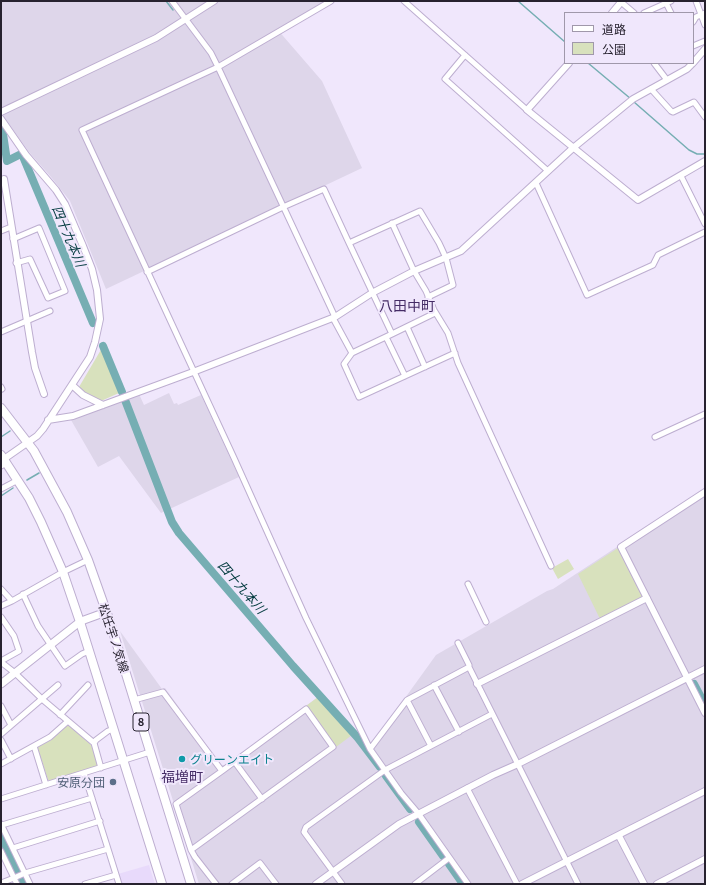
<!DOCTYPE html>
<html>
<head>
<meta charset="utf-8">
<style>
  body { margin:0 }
  #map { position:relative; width:706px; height:885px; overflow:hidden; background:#f0e7fc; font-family:Georgia,"Noto Sans JP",serif }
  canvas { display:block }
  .frame { position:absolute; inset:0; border:2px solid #27222f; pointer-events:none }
  .legend { position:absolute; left:564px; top:12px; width:130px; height:52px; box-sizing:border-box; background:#f0e7fc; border:1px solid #a098aa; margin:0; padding:5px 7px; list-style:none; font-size:12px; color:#27222f }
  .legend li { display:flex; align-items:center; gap:8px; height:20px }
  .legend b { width:20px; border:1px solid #a098aa }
</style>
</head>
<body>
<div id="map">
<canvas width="706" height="885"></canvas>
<div class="frame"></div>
<ul class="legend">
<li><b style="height:5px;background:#fff"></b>道路</li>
<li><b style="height:11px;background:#d8e1bd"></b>公園</li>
</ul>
</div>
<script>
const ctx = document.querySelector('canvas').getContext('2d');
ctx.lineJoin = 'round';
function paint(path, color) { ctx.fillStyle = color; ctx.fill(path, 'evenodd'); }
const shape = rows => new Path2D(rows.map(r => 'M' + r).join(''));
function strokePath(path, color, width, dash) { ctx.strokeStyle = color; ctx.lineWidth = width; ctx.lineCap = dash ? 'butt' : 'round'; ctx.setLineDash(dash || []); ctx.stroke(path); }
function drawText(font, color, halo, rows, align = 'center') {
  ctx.font = font + ' Georgia,"Noto Sans JP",serif'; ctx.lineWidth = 4; ctx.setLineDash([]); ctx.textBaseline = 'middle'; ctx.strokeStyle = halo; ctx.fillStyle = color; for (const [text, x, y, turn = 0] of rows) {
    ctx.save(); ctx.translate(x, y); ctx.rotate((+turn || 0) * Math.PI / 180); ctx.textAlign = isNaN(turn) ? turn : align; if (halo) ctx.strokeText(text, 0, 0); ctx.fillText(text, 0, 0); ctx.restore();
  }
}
paint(shape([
  [149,865,155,884,121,884,118,874]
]), '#e8dafb');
paint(shape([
  [1,1,327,1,277,29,322,81,362,168,106,289,70,201,51,177,29,152,2,114],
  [169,393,174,404,177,403,178,405,201,395,239,477,161,513,119,456,98,467,71,420,139,394,144,405],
  [705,489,705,884,199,884,120,631,162,689,165,688,221,765,225,765,318,697,360,743,371,742,374,741,436,655,547,591,553,589]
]), '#ded6ea');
paint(shape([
  [102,348,119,393,101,401,85,394,79,387],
  [618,548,644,598,600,619,578,574],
  [568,559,574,569,558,579,552,568],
  [318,697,352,735,336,747,306,706],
  [66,726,70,726,91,745,98,765,97,768,50,781,48,780,38,749,38,747,51,740]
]), '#d8e1bd');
strokePath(shape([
  [166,1,173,10],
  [518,1,565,42],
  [588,63,631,99],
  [634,102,689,150,697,154,705,154],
  [1,437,10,431],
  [27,480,39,473],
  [1,496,13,488]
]), '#76aeb3', 1.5);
strokePath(shape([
  [2,127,7,161,21,154],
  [24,159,93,323],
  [103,346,122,392],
  [125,400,172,522,179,533,293,666,358,738,380,767],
  [694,684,705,705],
  [386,776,410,809],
  [419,822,443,856],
  [1,836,23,884],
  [449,864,463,884]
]), '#76aeb3', 8);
const minor = shape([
  [172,1,211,53,218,67,335,317],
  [331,1,218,67,82,130,234,458,306,618,370,749,401,793,418,813,468,884],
  [404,1,527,110],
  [696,1,705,25],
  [621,2,634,13],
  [666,3,671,13],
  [644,13,671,1],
  [693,22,696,17,705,13],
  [693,46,705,41],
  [465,55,445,79,548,171],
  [654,63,667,80],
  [651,89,671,111,673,112,694,102,705,117],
  [681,176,705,224],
  [536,183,587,295,653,265,658,255,705,232],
  [392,223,414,271,426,291,434,310,448,333,458,363,551,566],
  [1,231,11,227],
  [13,239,39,228,65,291,48,298,30,259,16,263],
  [147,272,283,207,324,189,349,243],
  [428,297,453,285,446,258,439,243,420,211,349,243,392,334,435,313],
  [333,318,352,353],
  [407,327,425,367],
  [1,332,50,311],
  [392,334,352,353,344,364,359,397,455,353],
  [386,337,405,376],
  [1,387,2,389],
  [655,437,705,414],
  [1,489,18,480],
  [468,584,486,622],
  [1,589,12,601],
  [23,594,38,626,65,666,82,654,89,651],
  [1,606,12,601,63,572,88,560],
  [1,617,14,636,19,651,1,661],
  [458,643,469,665,469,667],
  [1,662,15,673,42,699,94,743,101,768],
  [434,685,459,732],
  [134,700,163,692,222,771,176,804,191,850,195,857,216,884],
  [407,700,431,746],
  [1,706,11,725],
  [60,715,88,685],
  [1,734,58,685],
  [1,740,11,759],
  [94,743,96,740,108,731,114,729],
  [34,746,46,785],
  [370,749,407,700,469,667,578,884],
  [234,761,262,799],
  [1,764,50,737,68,721],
  [84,773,108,849],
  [467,788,517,884],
  [1,799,150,752],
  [1,824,30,884],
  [2,825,92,798],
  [13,848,100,821],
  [191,850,333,747,306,709,222,771],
  [1,851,14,878,25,873,108,849,119,884],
  [1,883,14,878,17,884],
  [85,884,116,875],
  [232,884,260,863,276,884],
  [342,884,304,832,306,827,385,770,492,714],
  [415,884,449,858]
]);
const tertiary = shape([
  [612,13,622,1],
  [569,63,527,110,638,200,705,161],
  [693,63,705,49],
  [1,112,156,38,214,1],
  [1,119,26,155,56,190,65,204,83,246,92,269,97,290,100,319,95,342,90,357,43,429,37,436,4,459],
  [4,179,32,352,35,368,44,394],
  [72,385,83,395,103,405],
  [48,420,73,416,193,372,335,317,372,293,414,271,461,251,573,148,633,99,687,69,693,63],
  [705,492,621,547,705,713],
  [477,684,647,598],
  [619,836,644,884],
  [316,884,399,824,493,775,518,764,705,669],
  [522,884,705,791],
  [657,884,705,859]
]);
const secondary = shape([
  [1,684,77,624,84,620,106,612]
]);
const primary = shape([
  [1,408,34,451,67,512,88,560,110,622,191,884],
  [1,455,29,498,41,522,63,572,80,622,162,884]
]);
const motorway = shape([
  [1,464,4,459]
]);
strokePath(minor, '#bdaed0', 7);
strokePath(tertiary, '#bdaed0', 8);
strokePath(secondary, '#bdaed0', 9);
strokePath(primary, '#bdaed0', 10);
strokePath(motorway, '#bdaed0', 11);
strokePath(minor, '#fff', 5);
strokePath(tertiary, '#fff', 6);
strokePath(secondary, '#fff', 7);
strokePath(primary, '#fff', 8);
strokePath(motorway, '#fff', 9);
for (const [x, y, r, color] of [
  [182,759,4,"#0f9aa8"],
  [113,782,4,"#5c6f8a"]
]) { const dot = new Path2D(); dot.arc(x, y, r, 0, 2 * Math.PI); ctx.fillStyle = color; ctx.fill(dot); strokePath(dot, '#f0e7fc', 1.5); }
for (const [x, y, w] of [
  [141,722,16]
]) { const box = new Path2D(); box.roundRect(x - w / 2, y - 9, w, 18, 3); ctx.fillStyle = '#f0e7fc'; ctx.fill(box); strokePath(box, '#27222f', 1); }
drawText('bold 11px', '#27222f', null, [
  ["8",141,722]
]);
drawText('12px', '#27222f', '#f0e7fc', [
  ["松任宇ノ気線",114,638,72]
]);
drawText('12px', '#0d838f', '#f0e7fc', [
  ["グリーンエイト",190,759]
], 'left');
drawText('12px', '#4e5e75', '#f0e7fc', [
  ["安原分団",105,782]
], 'right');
drawText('italic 13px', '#023a3e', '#f0e7fc', [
  ["四十九本川",69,236,67],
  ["四十九本川",242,587,49]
]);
drawText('14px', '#452c66', '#f0e7fc', [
  ["八田中町",407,306],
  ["福増町",182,777]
]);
</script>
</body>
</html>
